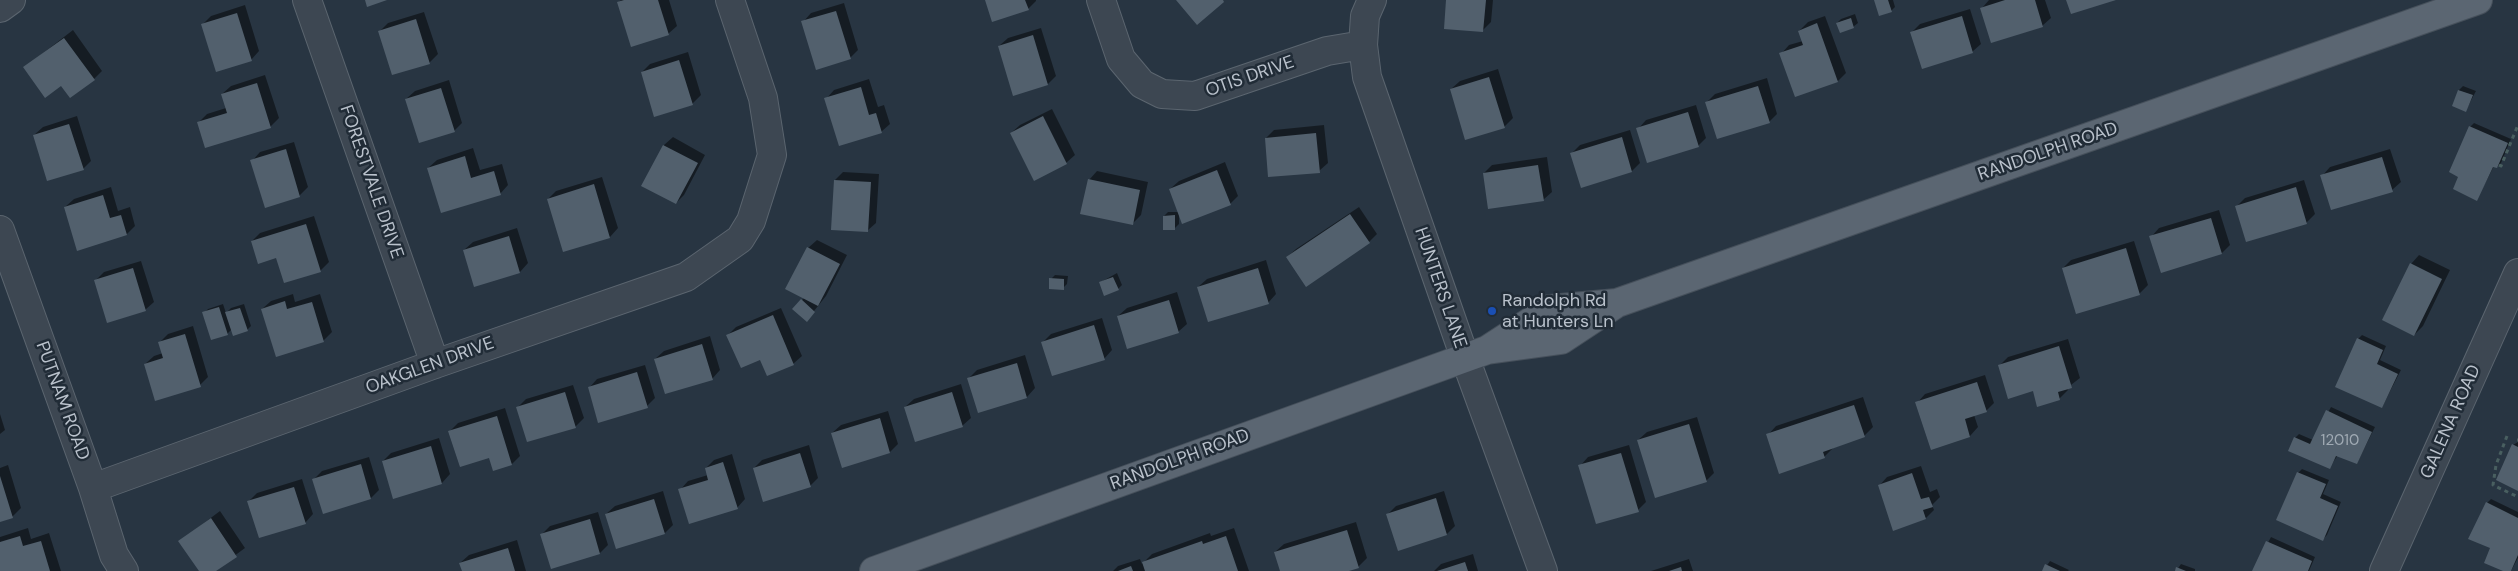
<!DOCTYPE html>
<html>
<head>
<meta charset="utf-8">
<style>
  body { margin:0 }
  canvas { display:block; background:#283542 }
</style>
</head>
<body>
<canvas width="2518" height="571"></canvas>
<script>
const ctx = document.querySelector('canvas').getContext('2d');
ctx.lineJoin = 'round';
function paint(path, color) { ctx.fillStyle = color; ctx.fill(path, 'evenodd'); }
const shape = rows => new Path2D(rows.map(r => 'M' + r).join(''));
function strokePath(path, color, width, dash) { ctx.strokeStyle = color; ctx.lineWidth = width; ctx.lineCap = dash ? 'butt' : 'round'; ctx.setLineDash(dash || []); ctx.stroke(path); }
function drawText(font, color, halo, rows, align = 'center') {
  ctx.font = font + ' "DM Sans",sans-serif'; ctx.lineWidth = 5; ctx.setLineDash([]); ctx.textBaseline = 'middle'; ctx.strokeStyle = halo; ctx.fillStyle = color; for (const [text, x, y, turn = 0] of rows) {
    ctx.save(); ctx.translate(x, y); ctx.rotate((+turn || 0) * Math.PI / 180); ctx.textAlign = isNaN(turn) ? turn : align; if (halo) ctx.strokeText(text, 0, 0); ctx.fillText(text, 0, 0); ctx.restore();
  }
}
paint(shape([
  [621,0,669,0,677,26,668,34,619,2],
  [986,0,1036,0,1036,1,1028,9],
  [1447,0,1493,0,1491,22,1483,30],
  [1875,0,1893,0,1895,7,1891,11],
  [1989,0,2045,0,2051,18,2042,26,1982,8],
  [844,3,858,50,850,58,803,22,811,13],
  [245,5,259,51,251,60,203,24,211,16],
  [1970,9,1981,44,1972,52,1912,32,1920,24],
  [424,12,438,54,429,63,380,31,388,23],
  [1855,14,1858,23,1853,27,1837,23,1841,19],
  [1825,16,1846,73,1838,81,1781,54,1789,45,1803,41,1799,31,1808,22],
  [1041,28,1056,76,1048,84,999,46,1008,38],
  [73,30,102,71,94,79,62,84,25,67],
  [688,52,701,95,692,104,642,72,650,64],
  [1498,69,1513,118,1504,127,1451,89,1460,81],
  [265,75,279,118,270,127,198,123,207,114,226,108,222,94,231,86],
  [1767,78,1777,114,1769,122,1707,102,1715,94],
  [869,79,878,107,884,105,890,124,881,132,826,99,834,90],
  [449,80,462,123,454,131,406,99,415,91],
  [2463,86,2476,91,2466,110,2454,105,2459,90],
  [1696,105,1706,138,1698,146,1638,129,1646,120],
  [1052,109,1075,155,1066,163,1011,133,1020,125],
  [77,116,91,161,83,169,34,135,43,127],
  [2474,123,2511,139,2501,163,2497,167,2494,166,2477,199,2460,176,2470,127],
  [1324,125,1328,163,1319,171,1266,138,1274,130],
  [1630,130,1640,163,1632,171,1572,153,1580,145],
  [673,137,705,155,684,195,676,203,643,185,664,145],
  [294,142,308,187,299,196,252,161,260,152],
  [473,148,480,170,502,164,508,185,500,194,428,168,437,160],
  [2390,149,2401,182,2392,190,2322,176,2330,167],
  [1547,157,1552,192,1543,200,1484,173,1492,165],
  [1225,162,1238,196,1230,204,1170,189,1179,181],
  [1097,171,1148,182,1141,215,1132,224,1089,180],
  [843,172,879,174,876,223,867,231,835,180],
  [602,177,618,228,610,237,548,199,556,191],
  [2304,180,2315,214,2306,223,2237,206,2245,198],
  [111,187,118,211,130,207,135,226,127,234,78,249,65,207,74,199],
  [1359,207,1377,234,1369,242,1287,257,1296,249],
  [2219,210,2230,245,2222,253,2151,237,2159,228],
  [1168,212,1179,212,1179,224,1175,228,1164,216],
  [314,216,329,262,320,271,277,256,252,241,260,233],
  [517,228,528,263,520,272,464,250,473,242],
  [817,240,847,255,826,296,810,316,794,309,804,298,808,248],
  [2134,241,2148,285,2139,294,2063,268,2071,260],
  [2419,255,2450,270,2423,326,2414,335,2411,264],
  [1266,260,1276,294,1268,303,1198,287,1207,279],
  [141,261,154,302,145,310,96,280,104,272],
  [1117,273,1122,285,1118,289,1101,282],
  [1055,275,1068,276,1067,284,1063,288,1051,279],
  [1177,292,1187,324,1178,332,1118,316,1127,308],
  [293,294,295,302,320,294,332,332,323,341,262,309,271,301],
  [223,304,226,313,231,308,244,304,251,326,247,330,232,329,227,334,204,313,208,309],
  [781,308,802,356,793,364,728,335,736,327],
  [1102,318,1112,350,1104,359,1043,342,1051,334],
  [193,326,208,377,200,385,145,364,154,356,163,353,160,342,168,334],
  [2362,335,2386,346,2380,360,2401,370,2382,407,2358,339],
  [710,336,720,370,712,379,655,359,664,351],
  [2068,339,2080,378,2067,388,2068,390,2060,398,2038,405,2034,389,1999,366,2008,357],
  [1025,355,1035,388,1027,397,979,411,969,378,977,370],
  [645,365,655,398,647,406,589,388,597,379],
  [1985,375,1994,403,1986,411,1974,415,1978,427,1970,436,1932,448,1917,403,1925,394],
  [961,384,971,418,962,426,905,407,914,399],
  [573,385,584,418,575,427,518,407,526,399],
  [1863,397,1873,427,1864,436,1833,448,1824,457,1768,435,1776,426],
  [2331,407,2375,427,2357,463,2338,455,2329,468,2295,438,2299,434,2313,440],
  [505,408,520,456,512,464,450,431,458,423],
  [888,411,898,444,890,452,832,433,841,425],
  [0,414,5,430,0,434],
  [1697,417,1714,473,1706,481,1638,440,1647,432],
  [439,438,450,474,442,483,394,497,383,461,391,453],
  [2518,442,2518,489,2513,445],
  [809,445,818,478,810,486,754,468,762,460],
  [1629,445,1646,502,1638,510,1580,466,1588,457],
  [732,454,745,499,737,508,680,490,688,481,708,475,706,468,714,460],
  [369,457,379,490,371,498,313,480,322,471],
  [8,465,21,508,13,516,0,520,0,468],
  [1921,466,1930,492,1937,489,1940,497,1932,505,1934,510,1926,518,1879,486,1887,477],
  [2302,469,2329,480,2323,494,2341,502,2327,535,2323,539,2298,473],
  [302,479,313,514,305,523,249,501,257,493],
  [663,491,673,525,665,533,606,514,615,506],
  [1444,491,1455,526,1447,534,1388,514,1396,506],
  [2491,499,2518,512,2518,558,2511,571,2506,571,2492,548,2487,503],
  [220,511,245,548,214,571,200,571,180,541],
  [598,512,608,545,600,553,541,535,550,526],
  [1356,522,1367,558,1358,567,1345,571,1281,571,1275,552,1284,544],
  [28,528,31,539,49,533,61,571,0,571,0,537],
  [1234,528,1249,571,1113,571,1118,566,1140,559,1142,564,1152,554,1210,533,1211,536],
  [2271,537,2315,557,2309,571,2253,571],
  [517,540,526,571,463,571,460,563,469,555],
  [1473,554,1478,571,1434,571,1441,564],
  [1689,559,1693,571,1651,571],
  [2050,561,2069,570,2068,571,2043,571],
  [2181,564,2195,569,2195,571,2176,571]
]), '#0007');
paint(shape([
  [365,0,387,0,367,7],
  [624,0,658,0,669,35,631,47,617,2],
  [985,0,1025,0,1029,10,992,22],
  [1176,0,1223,0,1224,2,1197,25],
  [1446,0,1486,0,1483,32,1444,29],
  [1874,0,1888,0,1892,12,1879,16],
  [2005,0,2035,0,2043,27,1991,43,1980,8],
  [2066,0,2116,0,2071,14],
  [836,11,851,59,816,70,801,21],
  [237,13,252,61,216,72,201,24],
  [1962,16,1973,53,1922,69,1910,32],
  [1851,18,1854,28,1840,33,1836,23],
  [416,19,430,64,392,75,378,31],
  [1817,23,1838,82,1795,97,1779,53,1803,45,1798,31],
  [1033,35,1048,85,1013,96,998,46],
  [64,38,95,80,70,98,61,86,45,98,23,67],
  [679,60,693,105,654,117,641,72],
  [1489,77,1505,128,1465,140,1450,89],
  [257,83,271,128,205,148,197,122,227,113,221,94],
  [1758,86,1770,123,1717,139,1705,102],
  [861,87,869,115,876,113,882,133,839,146,824,98],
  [441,88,455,132,419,143,405,99],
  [2458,90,2473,95,2466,112,2452,106],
  [1688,112,1699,147,1647,163,1636,128],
  [1043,116,1067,164,1034,181,1010,133],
  [69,124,84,170,47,181,33,135],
  [2469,126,2508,143,2497,168,2493,167,2477,201,2453,189,2458,177,2449,172],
  [1316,133,1320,173,1268,177,1265,138],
  [1622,137,1632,172,1581,188,1570,153],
  [663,145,698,163,676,204,641,186],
  [286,149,300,197,265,208,250,160],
  [465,156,471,178,494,171,501,195,441,213,427,168],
  [2382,157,2393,192,2331,210,2320,175],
  [1538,165,1544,201,1488,209,1483,173],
  [1217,170,1231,205,1182,224,1169,189],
  [1088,179,1140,190,1133,225,1080,214],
  [834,180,871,182,868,232,831,230],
  [594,184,610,238,563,252,547,199],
  [2296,187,2307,224,2246,242,2235,206],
  [103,195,110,218,121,215,127,235,77,251,64,207],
  [1350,214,1370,243,1306,287,1286,257],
  [1175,215,1175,230,1163,230,1163,216],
  [2211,218,2222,254,2161,273,2149,236],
  [306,224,321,272,284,283,276,258,258,264,251,241],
  [509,236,520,273,474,287,463,250],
  [807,247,840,264,818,306,785,289],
  [2126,248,2140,295,2076,314,2062,268],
  [2410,263,2442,279,2414,336,2382,320],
  [133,268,146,311,107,323,94,280],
  [1258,268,1269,304,1208,322,1197,287],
  [1113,277,1119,290,1104,296,1099,282],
  [1049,278,1064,279,1064,290,1049,289],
  [801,299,815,312,807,322,792,309],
  [1169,300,1179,333,1127,349,1117,316],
  [285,301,287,309,312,302,324,342,276,357,261,309],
  [219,307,228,335,211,340,202,312],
  [240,308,248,331,233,336,225,312],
  [773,315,794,365,767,376,760,360,741,368,726,335],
  [1094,325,1105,360,1052,376,1041,342],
  [185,334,201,387,155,401,144,364,163,358,158,342],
  [2357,338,2383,350,2377,364,2398,374,2382,408,2335,387],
  [702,344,713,380,665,394,654,359],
  [2059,346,2072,388,2058,392,2060,400,2037,407,2033,391,2008,399,1998,365],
  [1017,363,1027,398,978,413,967,378],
  [637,372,648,408,598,423,588,387],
  [1977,382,1987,412,1965,419,1970,437,1931,450,1915,402],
  [565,392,576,428,527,442,516,407],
  [952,392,963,427,915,442,904,407],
  [1854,405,1865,437,1823,452,1825,458,1779,474,1766,434],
  [2326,410,2372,432,2357,464,2336,456,2330,469,2288,451,2294,437,2310,444],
  [497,416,512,465,493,471,489,458,460,467,448,431],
  [880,418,890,453,842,468,831,433],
  [1689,424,1707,482,1655,498,1637,440],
  [2512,444,2518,447,2518,491,2496,480],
  [431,446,442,484,393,499,382,461],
  [800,453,811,487,763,502,753,468],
  [1621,453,1639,512,1596,524,1578,465],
  [723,462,738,509,689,524,678,489,708,480,705,468],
  [361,464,371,499,323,514,312,479],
  [2297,472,2326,484,2320,498,2338,506,2323,541,2276,520],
  [1912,473,1921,499,1929,497,1933,507,1923,510,1926,519,1893,531,1878,485],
  [0,476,13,518,0,522],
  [294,487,306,524,259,538,247,501],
  [1436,498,1447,535,1398,551,1386,514],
  [654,499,665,534,616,549,605,514],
  [2486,502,2518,518,2518,555,2511,571,2503,571,2484,563,2490,548,2468,539],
  [211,518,237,557,216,571,199,571,178,541],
  [590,519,600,554,551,569,540,534],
  [1347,530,1359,568,1349,571,1280,571,1274,552],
  [20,536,23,546,41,541,50,571,0,571,0,542],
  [1226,536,1238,571,1145,571,1142,562,1202,541,1203,544],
  [2266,541,2312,561,2308,571,2252,571],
  [508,548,515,571,462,571,459,563],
  [1465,562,1468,571,1437,571],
  [2045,564,2060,571,2042,571],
  [1131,566,1133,571,1118,571],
  [1681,567,1682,571,1669,571],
  [2176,567,2186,571,2175,571]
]), '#52606d');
const minor = shape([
  [307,0,435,364],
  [1101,0,1121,59,1142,84,1162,94,1195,96,1327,51,1363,45],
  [1372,0,1365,16,1363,45,1367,77,1465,358,1543,571],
  [0,8,11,0],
  [0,230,93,488,114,555,124,571],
  [93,488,435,364,686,277,740,239,751,221,772,155,763,98,730,0],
  [2384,571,2518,273]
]);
const major = shape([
  [1487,350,1550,309,1617,303,2478,0],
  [874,571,1487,350,1561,340,1614,305]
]);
strokePath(minor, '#5b656f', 30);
strokePath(major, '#46505b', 30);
strokePath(shape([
  [2499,165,2501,166,2518,125],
  [2507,436,2496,465,2493,485,2518,497],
  [2517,440,2518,440]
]), '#495f60', 3, [4, 4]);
strokePath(minor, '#3d4752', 28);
strokePath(major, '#5b6672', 28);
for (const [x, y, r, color] of [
  [1492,311,5,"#1a4fb4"]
]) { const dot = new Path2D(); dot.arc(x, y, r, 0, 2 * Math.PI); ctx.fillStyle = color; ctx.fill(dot); strokePath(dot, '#212c37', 2); }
drawText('15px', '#a0aab4', null, [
  ["12010",2340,441]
]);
drawText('18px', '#bac2cc', '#212c37', [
  ["OTIS DRIVE",1250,77,-19],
  ["RANDOLPH ROAD",2048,152,-19],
  ["FORESTVALE DRIVE",371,182,71],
  ["HUNTERS LANE",1440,288,71],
  ["OAKGLEN DRIVE",430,366,-20],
  ["PUTNAM ROAD",62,401,70],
  ["GALENA ROAD",2451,422,-66],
  ["RANDOLPH ROAD",1180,460,-20]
]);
drawText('18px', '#bac2cc', '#212c37', [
  ["Randolph Rd",1502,301],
  ["at Hunters Ln",1502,322]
], 'left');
</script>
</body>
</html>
